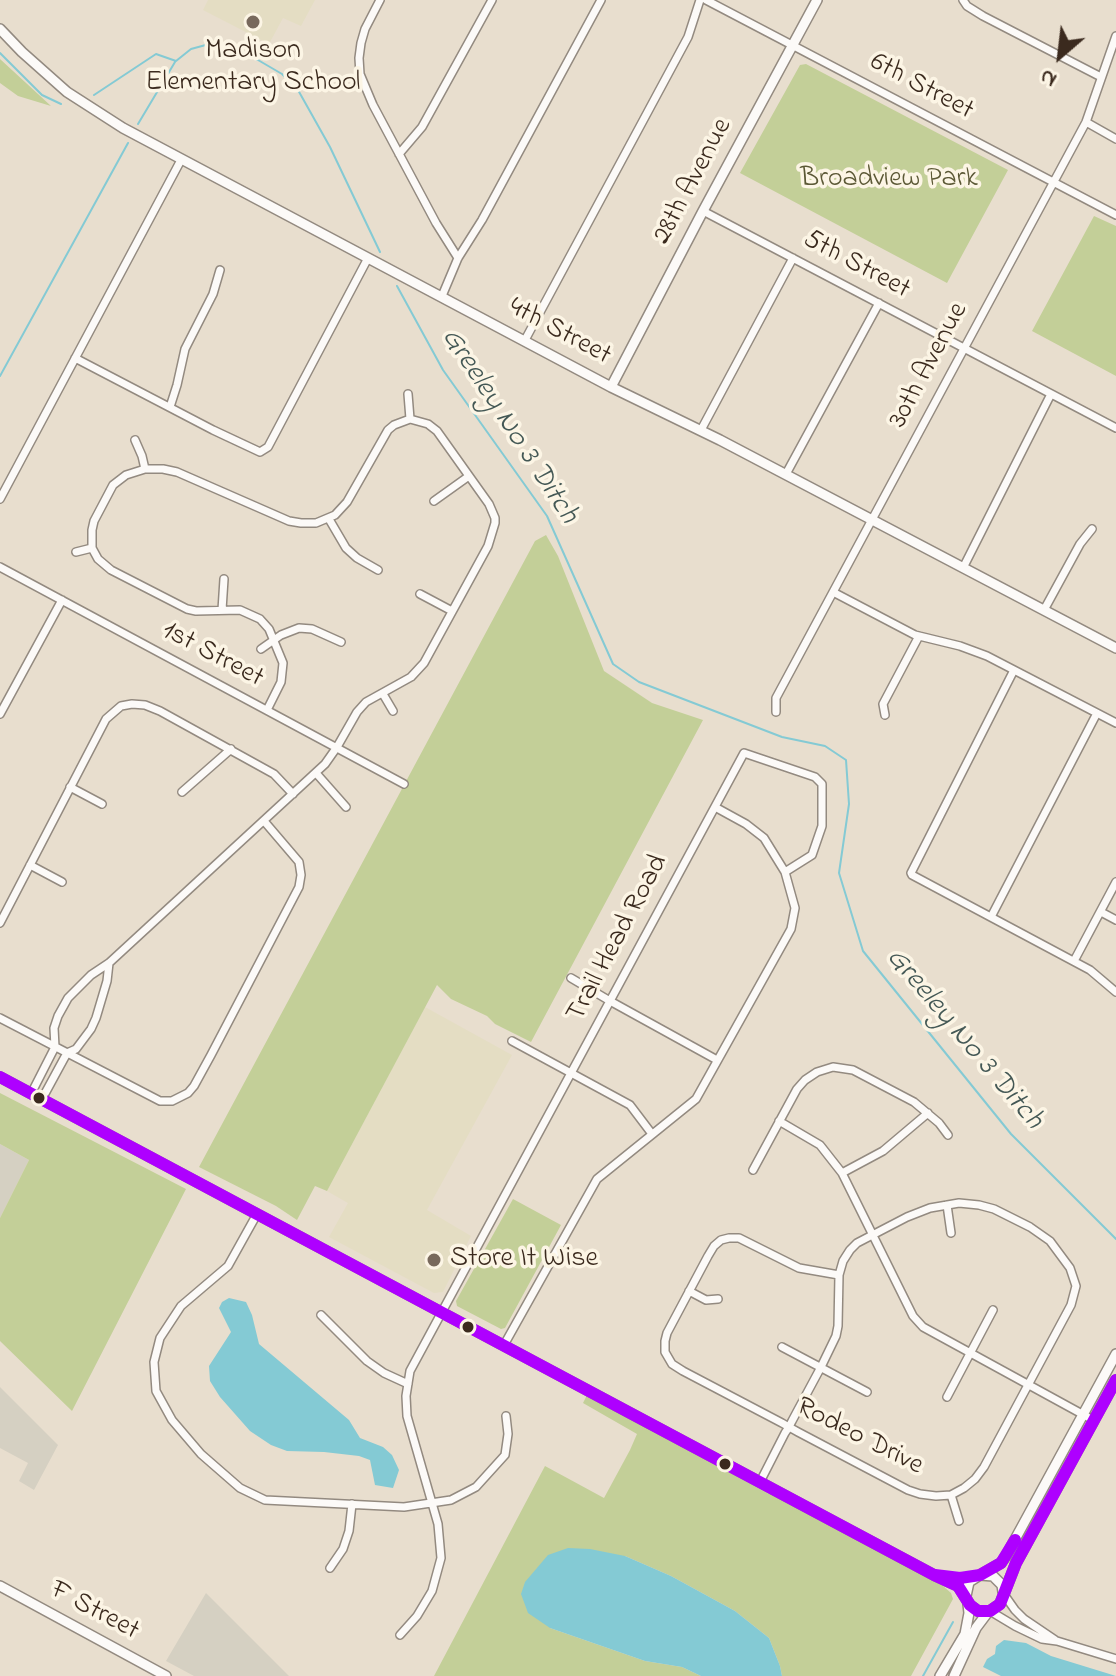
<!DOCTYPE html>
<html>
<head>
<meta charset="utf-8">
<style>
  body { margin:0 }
  #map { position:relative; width:1116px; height:1676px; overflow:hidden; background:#e8dece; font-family:"Indie Flower",sans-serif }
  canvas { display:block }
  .north { position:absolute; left:1020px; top:16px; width:80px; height:80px; -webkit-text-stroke:6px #fcf5e5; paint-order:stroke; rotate:208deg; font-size:22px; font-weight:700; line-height:32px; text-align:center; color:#3b2a1e }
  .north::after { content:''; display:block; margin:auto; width:28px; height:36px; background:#3b2a1e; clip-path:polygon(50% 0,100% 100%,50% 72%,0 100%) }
</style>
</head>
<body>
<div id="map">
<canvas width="1116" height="1676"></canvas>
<div class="north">N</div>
</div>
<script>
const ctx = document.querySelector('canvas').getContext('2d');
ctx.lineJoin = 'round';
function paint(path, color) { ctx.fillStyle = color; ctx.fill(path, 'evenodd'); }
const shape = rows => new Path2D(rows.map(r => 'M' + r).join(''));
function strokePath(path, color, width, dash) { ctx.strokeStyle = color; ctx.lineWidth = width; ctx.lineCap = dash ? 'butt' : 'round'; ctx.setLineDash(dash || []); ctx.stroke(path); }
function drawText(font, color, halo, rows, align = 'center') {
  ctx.font = font + ' "Indie Flower",sans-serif'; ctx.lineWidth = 7; ctx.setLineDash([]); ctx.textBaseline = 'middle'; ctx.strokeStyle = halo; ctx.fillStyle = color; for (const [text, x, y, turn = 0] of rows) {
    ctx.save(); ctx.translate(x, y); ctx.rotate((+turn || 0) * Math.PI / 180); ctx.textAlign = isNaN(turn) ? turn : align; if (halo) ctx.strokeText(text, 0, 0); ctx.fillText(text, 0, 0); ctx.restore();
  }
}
paint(shape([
  [208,0,315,0,301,26,283,18,269,44,203,10],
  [425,1007,512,1055,427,1210,471,1236,443,1292,434,1293,329,1237,348,1203,327,1191]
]), '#e4ddc3');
paint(shape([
  [0,1144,29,1160,0,1218],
  [0,1387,58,1445,34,1490,19,1481,28,1463,0,1448],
  [206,1593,289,1676,290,1676,194,1676,166,1661]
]), '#d5d0c2');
paint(shape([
  [0,59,51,106,18,96,0,83],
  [806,64,1008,170,947,283,740,173,800,65],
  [1094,216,1116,226,1116,376,1032,331],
  [546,535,558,556,604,671,652,703,703,720,531,1042,495,1024,487,1016,451,999,437,985,327,1191,315,1186,297,1220,276,1206,199,1167,535,541],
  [0,1093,186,1189,72,1411,0,1341,0,1218,29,1160,0,1144],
  [513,1199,561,1225,505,1328,501,1329,457,1306,456,1301],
  [587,1395,711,1460,710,1462,769,1494,771,1492,942,1585,951,1593,953,1599,911,1676,782,1676,780,1666,769,1638,735,1611,671,1576,625,1556,550,1628,645,1661,682,1667,701,1676,434,1676,545,1466,604,1498,630,1450,637,1434,583,1403]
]), '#c3cf98');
paint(shape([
  [229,1298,246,1302,252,1315,259,1344,349,1420,360,1438,383,1447,392,1455,399,1470,393,1488,375,1485,370,1460,359,1456,324,1452,287,1451,271,1445,250,1431,220,1397,210,1381,209,1366,231,1332,219,1308,222,1302],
  [568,1548,590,1549,625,1556,671,1576,735,1611,769,1638,780,1666,782,1676,701,1676,682,1667,645,1661,550,1628,528,1613,521,1594,525,1582,548,1555],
  [1004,1640,1026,1643,1051,1656,1116,1676,1001,1676,983,1667,987,1659,995,1654,996,1646]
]), '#84cad4');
strokePath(shape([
  [0,53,42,95,61,104],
  [94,95,156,54,176,61,191,49,213,43,234,48,258,60,282,74,298,90,330,147,380,252],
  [138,124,175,62],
  [397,286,443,370,547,516,613,664,639,682,782,737,825,746,846,760,849,804,839,873,863,951,1011,1134,1116,1239],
  [0,376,128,143],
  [923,1676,953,1622]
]), '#84cad4', 2);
const street = shape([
  [380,0,365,29,361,43,359,58,360,74,373,105,436,223,458,258],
  [706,0,1116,215],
  [963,0,967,6,983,16,1101,77],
  [1086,122,1116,139],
  [399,154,422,127,492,0],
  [703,211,1116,428],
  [442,296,458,258,482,220,601,0],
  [525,340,688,37,700,0],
  [75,358,213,430,260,452,268,447,368,258],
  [408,394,410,419],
  [170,407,177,385,185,349,213,294,220,270],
  [701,430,793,258],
  [135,440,142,456,145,469],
  [786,474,879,303],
  [0,499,181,160],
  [434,501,469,476],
  [329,519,346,548,357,558,378,570],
  [76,552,92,548],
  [0,567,404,784],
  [963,568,1051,394],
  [833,592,915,635,960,646,987,656,1116,723],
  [420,594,452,611],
  [222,610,224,579],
  [1044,610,1080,544,1092,529],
  [261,649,281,635,299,628,312,629,341,642],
  [1014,670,911,873,912,875,1090,970,1116,992],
  [383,694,393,711],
  [776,712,776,698,1086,122,1116,36],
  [0,714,62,600],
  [885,715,883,704,919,636],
  [316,773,346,807],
  [70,787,102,804],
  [182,792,231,749],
  [30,865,62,882],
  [1101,912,1116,920],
  [991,917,1097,713],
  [0,923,106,719,121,706,132,704,145,705,160,711,274,774,293,794],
  [1074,961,1116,882],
  [571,978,610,1001,717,1060],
  [0,1018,160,1101,172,1101,188,1093,194,1086,211,1055,299,887,301,875,299,862,264,821],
  [512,1041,630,1105,652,1134],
  [31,1094,55,1047,54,1028,58,1016,68,998,91,975,109,963,325,764,337,747,357,712,366,702,411,677,424,663,488,546,495,523,495,518,489,504,437,431,428,424,410,419,394,425,388,430,347,502,335,515,316,523,301,523,289,521,177,472,163,469,145,469,126,475,113,485,94,521,92,530,92,548,98,559,111,570,187,609,196,611,240,610,260,619,269,629,283,663,281,682,267,710],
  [42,1099,67,1053,76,1049,91,1029,96,1018,107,981,109,963],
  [779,1121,820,1145,842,1173,913,1316,923,1327,1093,1420],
  [753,1170,797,1089,805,1080,817,1072,833,1067,853,1070,914,1102,939,1123,948,1135],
  [842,1173,883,1151,928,1113],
  [947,1205,951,1233],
  [257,1214,228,1266,181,1306,160,1338,154,1362,156,1391,172,1420,201,1454,240,1488,265,1500,404,1507,451,1500,476,1487,505,1455,508,1434,506,1416],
  [689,1291,706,1300,718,1299],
  [321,1315,367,1361,384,1373,408,1384],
  [504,1345,597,1179,696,1099,791,929,795,908,785,872,764,838,746,824,715,807],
  [782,1347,867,1392],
  [947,1397,993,1310],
  [760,1482,785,1433,789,1427,792,1421,821,1367,836,1336,838,1326,839,1275,843,1261,850,1250,857,1243,907,1217,930,1208,959,1203,979,1205,994,1209,1030,1227,1050,1241,1070,1268,1076,1286,1071,1305,984,1467,975,1479,964,1488,951,1495,936,1496,920,1494,908,1490,798,1432,789,1427,782,1423,683,1371,672,1364,665,1352,665,1341,667,1333,708,1256,714,1246,721,1240,729,1238,739,1238,799,1268,839,1275],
  [951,1495,959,1521],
  [330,1568,343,1549,349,1531,352,1504],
  [1003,1593,1015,1610,1024,1619,1055,1640],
  [990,1611,1015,1626,1042,1639,1057,1641,1116,1659],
  [400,1635,417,1616,432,1591,441,1558,438,1524,407,1416,406,1396,410,1371,744,753,815,777,822,784,822,826,812,855,785,872]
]);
const secondary = shape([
  [0,29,22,52,67,92,123,128,611,387,720,440,1116,648],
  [611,387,703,211,817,0],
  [0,1077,934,1575,958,1586,970,1605,978,1611,990,1611,1000,1604,1016,1563,1116,1380],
  [980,1575,1001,1563,1006,1556,1116,1354],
  [0,1586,166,1676],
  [966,1596,969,1582,980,1575,993,1576,1002,1585,1003,1592],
  [940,1676,965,1634,969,1613,968,1604],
  [954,1676,976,1628,988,1612]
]);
strokePath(street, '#938a80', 10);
strokePath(secondary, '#938a80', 12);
strokePath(street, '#fcfaf8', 7);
strokePath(secondary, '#fcfaf8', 9);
strokePath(shape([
  [0,1077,934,1575,958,1586,970,1605,978,1611,990,1611,1000,1604,1016,1563,1116,1380],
  [935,1575,960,1578,980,1575,1001,1563,1015,1540]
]), '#ae00ff', 12);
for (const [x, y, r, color] of [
  [253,22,8,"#78695c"],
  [39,1098,7,"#3b2a1e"],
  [434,1260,8,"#78695c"],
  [468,1327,7,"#3b2a1e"],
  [725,1464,7,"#3b2a1e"]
]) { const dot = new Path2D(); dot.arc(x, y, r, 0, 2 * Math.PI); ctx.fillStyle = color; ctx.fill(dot); strokePath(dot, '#fcf5e5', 3); }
drawText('28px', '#3b2a1e', '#fcf5e5', [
  ["Madison",253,52],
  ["Elementary School",253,84],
  ["Store It Wise",450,1260,"left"]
]);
drawText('28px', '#3b2a1e', '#fcf5e5', [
  ["6th Street",921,88,28],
  ["28th Avenue",694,182,-62],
  ["5th Street",856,266,28],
  ["4th Street",559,333,28],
  ["30th Avenue",930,366,-62],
  ["1st Street",212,656,28],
  ["Trail Head Road",619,939,-62],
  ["Rodeo Drive",859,1438,27],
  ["F Street",94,1612,28]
]);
drawText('28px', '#5b5835', '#fcf5e5', [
  ["Broadview Park",889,180]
]);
drawText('italic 30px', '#445855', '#fcf5e5', [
  ["Greeley No 3 Ditch",508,427,57],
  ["Greeley No 3 Ditch",963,1040,50]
]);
</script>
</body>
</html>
